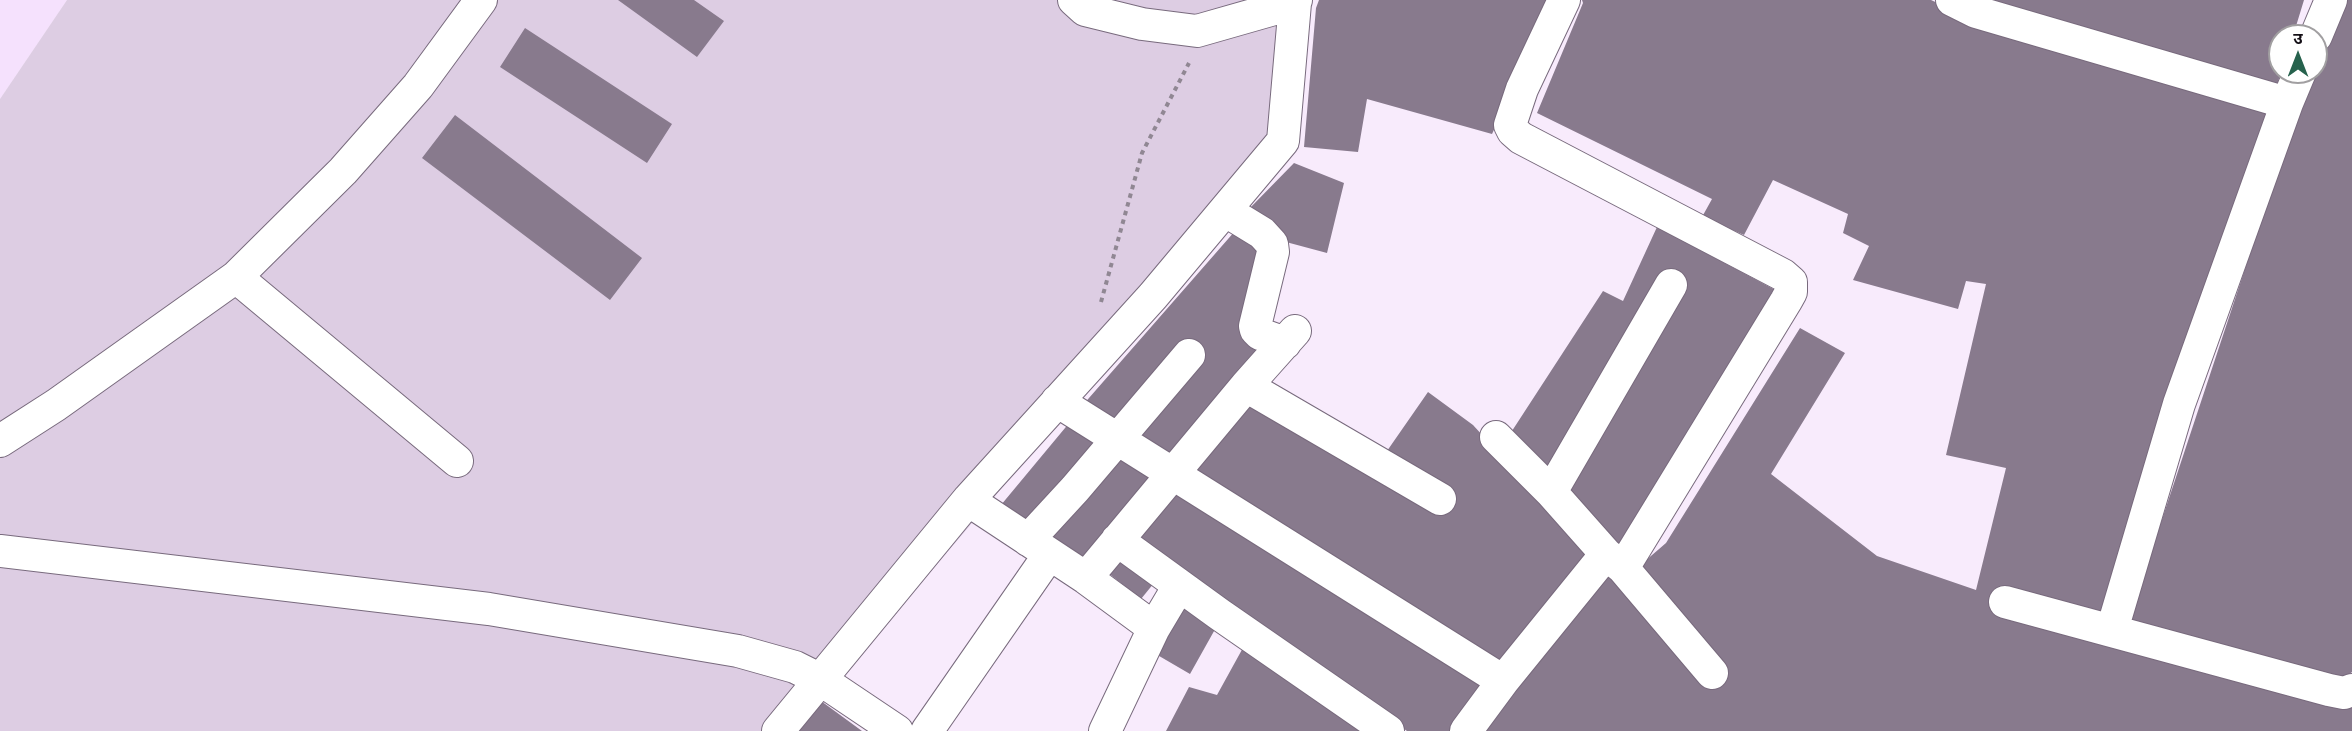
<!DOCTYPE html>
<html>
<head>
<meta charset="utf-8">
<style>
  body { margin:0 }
  #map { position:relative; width:2352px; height:731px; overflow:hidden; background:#f8ebfc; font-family:Lato,"Noto Sans Devanagari",sans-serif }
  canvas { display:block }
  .north { position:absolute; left:2268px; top:24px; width:60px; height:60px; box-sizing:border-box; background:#fff; border:2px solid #a19fa1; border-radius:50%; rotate:0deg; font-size:16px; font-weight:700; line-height:24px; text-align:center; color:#130e15 }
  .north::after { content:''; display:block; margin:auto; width:21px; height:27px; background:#26624d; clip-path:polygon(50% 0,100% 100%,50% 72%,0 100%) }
</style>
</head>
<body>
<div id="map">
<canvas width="2352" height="731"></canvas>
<div class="north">उ</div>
</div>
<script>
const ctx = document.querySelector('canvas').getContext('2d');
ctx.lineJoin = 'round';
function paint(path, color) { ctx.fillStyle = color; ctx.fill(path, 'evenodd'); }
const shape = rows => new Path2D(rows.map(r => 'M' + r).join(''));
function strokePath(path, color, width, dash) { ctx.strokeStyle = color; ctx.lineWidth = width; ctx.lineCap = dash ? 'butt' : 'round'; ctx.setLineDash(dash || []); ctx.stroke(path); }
paint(shape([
  [0,0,67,0,0,99]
]), '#f5e1fd');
paint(shape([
  [67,0,1310,0,1293,146,795,731,0,731,0,99]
]), '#ddcde3');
paint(shape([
  [618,0,694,0,724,21,697,57],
  [1319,0,1555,0,1492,134,1367,99,1358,152,1304,147,1316,8],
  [1582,0,1931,0,1974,20,2273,109,2104,619,1991,608,2352,707,2352,731,1483,731,1610,568,1709,689,1727,675,1637,568,1666,543,1800,328,1845,353,1771,474,1877,556,1976,590,2006,468,1946,455,1986,284,1966,281,1958,309,1853,280,1869,246,1843,233,1848,214,1773,180,1744,235,1702,217,1712,199,1537,113,1583,3],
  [1980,0,2304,0,2293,36,2280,36,2281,72,2276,88],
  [2342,0,2352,0,2352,672,2343,679,2127,625,2299,106,2313,72,2316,72,2316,64],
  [525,28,672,124,647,163,500,67],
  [455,115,642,258,610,300,422,158],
  [1294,163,1344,183,1327,253,1286,242,1248,210],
  [1657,227,1779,292,1620,552,1510,434,1603,291,1623,301],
  [1235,231,1260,249,1267,349,1172,461,1082,406],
  [1428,392,1473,425,1593,556,1500,668,1187,472,1247,401,1387,451],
  [1070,422,1102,441,1027,531,996,511],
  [1119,454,1160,474,1085,564,1046,539],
  [1177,489,1488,683,1452,731,1407,731,1134,537],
  [1121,555,1154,583,1141,599,1107,572],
  [1182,605,1218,624,1190,674,1154,653],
  [1244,646,1362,731,1166,731,1189,687,1217,695],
  [821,701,862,731,795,731]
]), '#887a8d');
const minor = shape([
  [1074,0,1085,10,1142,24,1197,31,1295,3,1296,0],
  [1564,0,1522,89,1510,125,1513,131,1521,138,1783,275,1791,282,1791,292,1786,301,1623,568],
  [1952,0,1976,12,2287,103],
  [2316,36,2331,0],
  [1226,211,1262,233,1272,244,1273,252,1255,326,1256,330,1260,334,1285,343],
  [236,277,457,461],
  [1246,386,1440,499],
  [1057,401,1503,681],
  [1496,437,1551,492,1606,554,1623,568,1712,673],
  [0,441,56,405,236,277,343,171,418,86,481,0],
  [1551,492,1671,285],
  [968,500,1086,578,1154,628],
  [1028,540,1075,489,1189,355],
  [1117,540,1219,614,1388,731],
  [0,551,489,609,738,651,795,667,821,680,897,731],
  [1086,578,1246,386,1295,331],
  [2005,602,2329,690,2344,693,2352,690],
  [2112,630,2179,404,2287,103,2300,72],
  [778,731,968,500,1153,296,1283,141,1295,3],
  [927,731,1049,555],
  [1105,731,1154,628,1179,586],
  [1466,731,1503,681,1606,554]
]);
strokePath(minor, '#786a7d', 34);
strokePath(shape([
  [1101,302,1142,153,1189,63]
]), '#908793', 4, [4.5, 4.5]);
strokePath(minor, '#fff', 32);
</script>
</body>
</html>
